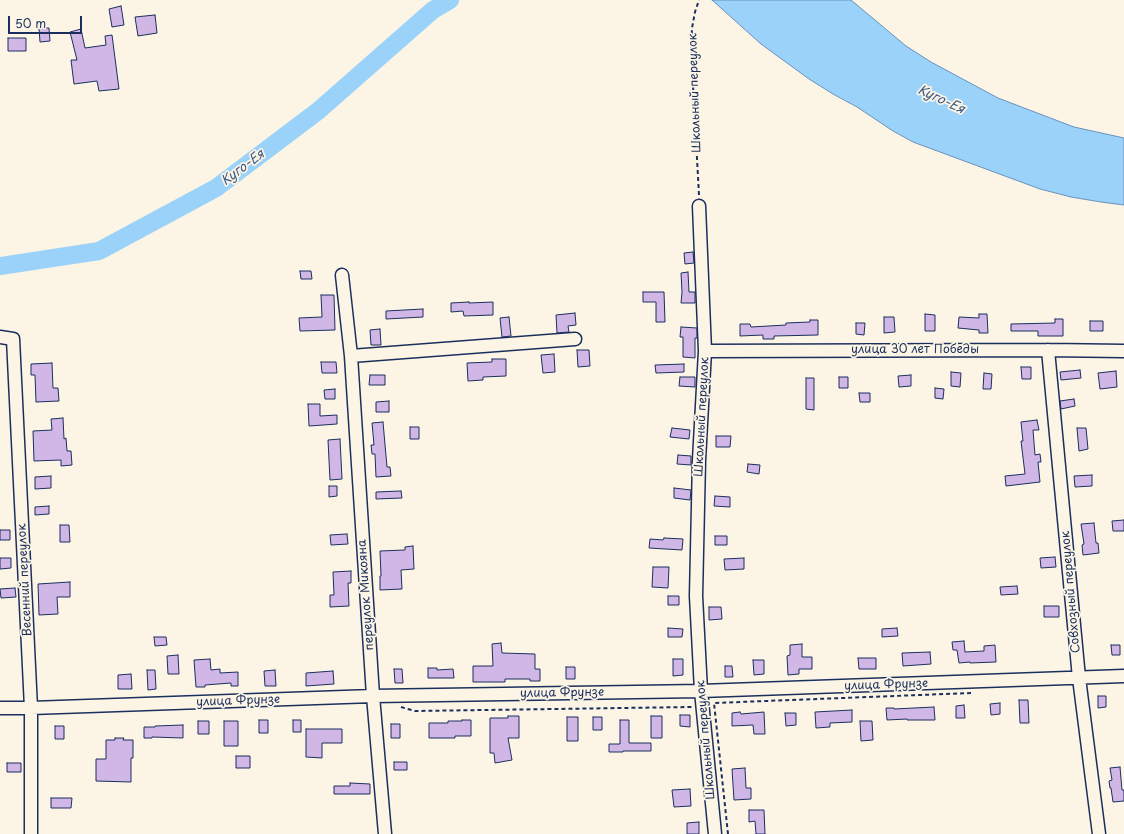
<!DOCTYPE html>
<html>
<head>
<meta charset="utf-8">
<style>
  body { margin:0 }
  #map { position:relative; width:1124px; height:834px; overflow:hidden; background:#fcf5e5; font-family:"Playpen Sans",sans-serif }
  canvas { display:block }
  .scale { position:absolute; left:8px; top:16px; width:74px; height:18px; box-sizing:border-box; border:2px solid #1b2f5e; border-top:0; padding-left:5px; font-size:12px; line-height:14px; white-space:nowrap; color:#1b2f5e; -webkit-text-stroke:3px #fcf5e5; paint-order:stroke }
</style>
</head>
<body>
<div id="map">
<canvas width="1124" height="834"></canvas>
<div class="scale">50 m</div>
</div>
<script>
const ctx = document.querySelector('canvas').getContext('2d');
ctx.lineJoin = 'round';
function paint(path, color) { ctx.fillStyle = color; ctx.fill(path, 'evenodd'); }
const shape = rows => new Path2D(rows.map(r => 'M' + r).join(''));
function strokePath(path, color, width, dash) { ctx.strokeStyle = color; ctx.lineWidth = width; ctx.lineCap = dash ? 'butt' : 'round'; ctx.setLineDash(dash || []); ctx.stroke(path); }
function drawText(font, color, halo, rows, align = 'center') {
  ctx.font = font + ' "Playpen Sans",sans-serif'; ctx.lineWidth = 3.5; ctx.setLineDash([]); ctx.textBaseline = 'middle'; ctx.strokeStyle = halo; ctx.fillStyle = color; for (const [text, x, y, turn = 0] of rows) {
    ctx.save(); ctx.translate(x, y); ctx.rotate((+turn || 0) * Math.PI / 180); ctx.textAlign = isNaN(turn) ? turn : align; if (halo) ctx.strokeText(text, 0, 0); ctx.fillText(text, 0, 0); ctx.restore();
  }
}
const water = shape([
  [712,0,851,0,906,46,931,62,998,98,1074,127,1124,138,1124,205,1101,202,1071,197,1040,189,913,142,893,131,857,107,833,94,809,79,761,44,712,0]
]);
paint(water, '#9bd2fa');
strokePath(water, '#6891bc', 1);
strokePath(shape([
  [0,266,99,251,216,188,318,111,433,10,450,0]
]), '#9bd2fa', 18);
const building = shape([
  [121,6,124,25,112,27,109,9,121,6],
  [155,15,157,33,138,36,135,17,155,15],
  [39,28,49,28,50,41,40,42,39,28],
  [81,29,85,48,106,45,105,36,112,35,119,89,99,91,97,81,74,84,71,60,77,60,70,32,81,29],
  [8,38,26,38,26,51,8,51,8,38],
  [693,252,694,263,685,264,684,253,693,252],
  [300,271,311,271,312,279,301,279,300,271],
  [688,272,689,292,695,292,695,303,681,303,682,292,681,273,688,272],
  [643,292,664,292,665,322,656,322,656,302,643,302,643,292],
  [321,295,334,295,335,330,300,331,299,318,322,317,321,295],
  [469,302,469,303,493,302,493,315,464,316,463,311,451,312,451,303,469,302],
  [423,309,423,317,386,319,386,311,423,309],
  [575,313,576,325,568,326,569,332,557,333,556,315,575,313],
  [925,314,935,315,935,331,925,331,925,314],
  [979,314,987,314,988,333,979,333,979,330,958,328,959,317,979,318,979,314],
  [509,317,511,336,502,337,500,318,509,317],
  [884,317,894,317,895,332,884,333,884,317],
  [1055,319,1063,319,1063,336,1038,336,1038,331,1011,331,1011,324,1055,323,1055,319],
  [810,320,818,320,818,335,774,336,774,339,763,339,763,335,740,336,740,324,750,324,751,327,786,325,786,323,810,322,810,320],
  [1090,321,1103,321,1103,331,1090,331,1090,321],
  [856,323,865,323,864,335,856,334,856,323],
  [681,327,697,328,697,338,695,338,695,358,683,357,683,337,680,337,681,327],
  [380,329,381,345,371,345,370,330,380,329],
  [577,350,589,350,590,366,578,367,577,350],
  [554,354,555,372,543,373,541,355,554,354],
  [492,359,506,359,506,376,483,377,483,380,468,381,467,363,492,362,492,359],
  [321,362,336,362,337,373,322,373,321,362],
  [52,363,53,388,58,388,59,401,36,402,35,375,31,375,31,364,52,363],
  [684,364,684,372,656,373,655,365,684,364],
  [1021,367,1031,367,1031,379,1022,379,1021,367],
  [1080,370,1081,378,1061,380,1060,372,1080,370],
  [1116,371,1117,387,1100,389,1098,373,1116,371],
  [951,372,961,373,960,387,951,386,951,372],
  [984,373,992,374,991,389,983,389,984,373],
  [370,375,385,375,385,385,369,385,370,375],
  [911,375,911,386,899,387,898,376,911,375],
  [680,377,695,377,695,387,679,386,680,377],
  [839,377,848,377,848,388,839,388,839,377],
  [806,378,814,378,814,410,806,409,806,378],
  [935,388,944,389,943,399,935,398,935,388],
  [335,389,335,399,325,399,324,390,335,389],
  [859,393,870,393,870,402,860,402,859,393],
  [1074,399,1075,406,1061,409,1060,401,1074,399],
  [389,401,389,412,376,412,376,402,389,401],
  [308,404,320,404,320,416,337,415,337,424,309,426,308,404],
  [63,418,64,439,66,438,67,451,71,451,72,465,61,466,61,460,34,461,33,431,52,430,51,419,63,418],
  [1037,420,1039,430,1033,430,1035,455,1040,454,1041,462,1038,462,1040,482,1006,486,1005,476,1025,474,1021,441,1023,441,1021,422,1037,420],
  [383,422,387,467,390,467,391,476,376,477,375,454,372,454,371,445,374,445,372,423,383,422],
  [410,427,419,427,419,439,410,439,410,427],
  [672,428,690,430,689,439,670,437,672,428],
  [1077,428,1086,428,1088,449,1079,451,1077,428],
  [716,436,731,436,730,447,716,447,716,436],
  [340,439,342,479,330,480,328,440,340,439],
  [678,455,691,456,691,465,677,464,678,455],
  [748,464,760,465,759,474,747,472,748,464],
  [1092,475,1092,486,1075,487,1074,476,1092,475],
  [51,476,51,488,35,489,35,477,51,476],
  [329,486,337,486,337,496,329,497,329,486],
  [674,488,691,490,690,500,674,498,674,488],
  [401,491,402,498,376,499,376,492,401,491],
  [715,496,730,497,730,507,714,506,715,496],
  [49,506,49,514,35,515,35,507,49,506],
  [1124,520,1124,531,1113,531,1112,521,1124,520],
  [1094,523,1096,543,1098,543,1099,553,1083,555,1082,545,1084,544,1081,524,1094,523],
  [60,525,69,525,70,542,60,542,60,525],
  [0,530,10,530,10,540,0,540,0,530],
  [347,534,348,544,331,545,330,535,347,534],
  [715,536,727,536,727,545,715,545,715,536],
  [664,538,683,539,682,550,649,548,650,539,663,540,664,538],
  [413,546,414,569,401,570,402,589,380,590,380,576,381,576,380,551,405,550,405,547,413,546],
  [1055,557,1056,567,1041,568,1040,558,1055,557],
  [0,558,11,558,11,568,0,569,0,558],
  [744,558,744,569,725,570,724,559,744,558],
  [653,567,669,567,668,588,652,587,653,567],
  [351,571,351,583,348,583,349,606,330,607,330,595,334,595,333,572,351,571],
  [70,582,70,597,57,597,58,614,39,615,38,584,70,582],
  [1017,586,1018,594,1001,595,1000,587,1017,586],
  [15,588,16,597,1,598,0,589,15,588],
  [668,596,679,596,679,605,668,605,668,596],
  [1044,606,1059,606,1059,617,1044,617,1044,606],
  [709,607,721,607,722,619,709,620,709,607],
  [668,628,683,629,682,637,668,637,668,628],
  [897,628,898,636,882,637,882,629,897,628],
  [154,637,166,637,167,645,155,646,154,637],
  [964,641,965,652,984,651,984,646,995,645,996,662,970,663,970,662,959,663,957,650,953,650,952,642,964,641],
  [501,643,502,653,535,654,535,669,540,669,540,681,530,681,530,679,505,679,505,682,473,682,473,666,493,666,492,644,501,643],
  [802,644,802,657,812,657,812,669,799,669,799,674,788,675,787,656,790,655,790,645,802,644],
  [1111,645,1120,645,1120,655,1112,655,1111,645],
  [930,652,931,664,903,666,902,653,930,652],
  [178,655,179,674,168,674,167,656,178,655],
  [858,658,876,658,876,669,859,669,858,658],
  [210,659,211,670,220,669,220,673,238,672,238,686,231,686,231,683,205,685,205,687,196,687,194,660,210,659],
  [673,659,683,659,683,675,673,676,673,659],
  [753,660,764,660,764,674,754,675,753,660],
  [725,666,732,666,733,677,725,677,725,666],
  [566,667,575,667,575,679,566,679,566,667],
  [428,668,437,668,437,670,453,669,454,678,428,678,428,668],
  [394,669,402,669,403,683,395,683,394,669],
  [147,670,155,670,156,689,148,690,147,670],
  [275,670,276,686,265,686,264,671,275,670],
  [333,671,334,684,306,686,306,673,333,671],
  [131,674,132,689,118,689,118,675,131,674],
  [1098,696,1106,696,1106,707,1098,708,1098,696],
  [1019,700,1028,700,1029,723,1020,723,1019,700],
  [1000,703,1000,714,991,715,990,704,1000,703],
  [964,705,965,718,956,718,956,706,964,705],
  [934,707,935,720,907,720,907,719,887,720,886,708,894,708,894,709,934,707],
  [852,710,852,722,830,723,830,727,816,728,815,712,852,710],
  [740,712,741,714,764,712,765,734,754,734,753,725,732,726,732,713,740,712],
  [785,713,796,713,796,725,786,726,785,713],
  [680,715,690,715,690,727,680,726,680,715],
  [508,716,519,716,519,738,508,738,512,760,495,763,494,753,490,753,490,718,508,718,508,716],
  [651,716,662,716,662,738,651,738,651,716],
  [567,717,578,717,578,741,567,741,567,717],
  [593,717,602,717,602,730,593,730,593,717],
  [259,720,268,720,268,733,259,733,259,720],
  [293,720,301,720,301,732,293,732,293,720],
  [462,720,471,720,471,736,455,736,455,738,429,738,429,723,448,723,448,721,462,721,462,720],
  [620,720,629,720,629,743,651,743,651,751,623,751,623,752,609,752,609,744,620,744,620,720],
  [198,721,209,721,209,734,198,734,198,721],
  [224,721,238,721,238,746,224,746,224,721],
  [860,721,872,721,873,740,861,741,860,721],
  [391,724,400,724,400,738,391,738,391,724],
  [183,725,183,738,152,737,152,738,144,738,144,727,155,727,155,726,183,725],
  [55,726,64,726,64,739,55,739,55,726],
  [306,729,342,729,342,743,322,743,322,758,306,757,306,729],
  [115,738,124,738,123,740,133,740,133,758,131,758,131,782,96,781,96,759,106,759,106,740,115,740,115,738],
  [236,756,250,756,250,768,236,768,236,756],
  [394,762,407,762,407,770,394,770,394,762],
  [7,763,21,763,21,772,7,772,7,763],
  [1120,767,1122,790,1124,790,1124,801,1113,802,1111,788,1110,788,1109,781,1112,780,1110,768,1120,767],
  [745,768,746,788,751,788,751,799,734,800,732,769,745,768],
  [350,783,370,784,370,794,334,794,334,786,350,786,350,783],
  [690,789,691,806,674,807,672,790,690,789],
  [51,798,72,798,71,808,51,808,51,798],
  [749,810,764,810,765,834,756,834,755,821,749,822,749,810],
  [699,822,699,834,687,834,687,823,699,822]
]);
paint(building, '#d0b7e6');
strokePath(building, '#1b2f5e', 1);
const minor = shape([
  [699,206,705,351,699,460,696,596,701,691,715,834],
  [342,275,351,356,373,696,385,834],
  [0,337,13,339,31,708,31,834],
  [1048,350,1079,678,1099,834],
  [705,351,1048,350,1124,351],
  [351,356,575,339],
  [0,708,31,708,373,696,701,691,1124,676]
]);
strokePath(minor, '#1b2f5e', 15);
strokePath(shape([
  [699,195,691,49,692,28,695,12,699,0],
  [401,707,415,711,692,707],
  [728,834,714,703,971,693]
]), '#1b2f5e', 2, [4, 3]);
strokePath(minor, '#fcf5e5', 12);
drawText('12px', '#1b2f5e', '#fcf5e5', [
  ["Школьный переулок",695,93,-92],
  ["улица 30 лет Победы",915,350],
  ["Школьный переулок",702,417,-87],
  ["Весенний переулок",25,580,-93],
  ["Совхозный переулок",1071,592,-95],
  ["переулок Микояна",366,595,-94],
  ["улица Фрунзе",886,685,-2],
  ["улица Фрунзе",562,693,-1],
  ["улица Фрунзе",238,701,-2],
  ["Школьный переулок",706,740,-95]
]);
drawText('italic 13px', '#3b5885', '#fcf5e5', [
  ["Куго-Ея",941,100,25],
  ["Куго-Ея",243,168,-37]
]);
</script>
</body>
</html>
